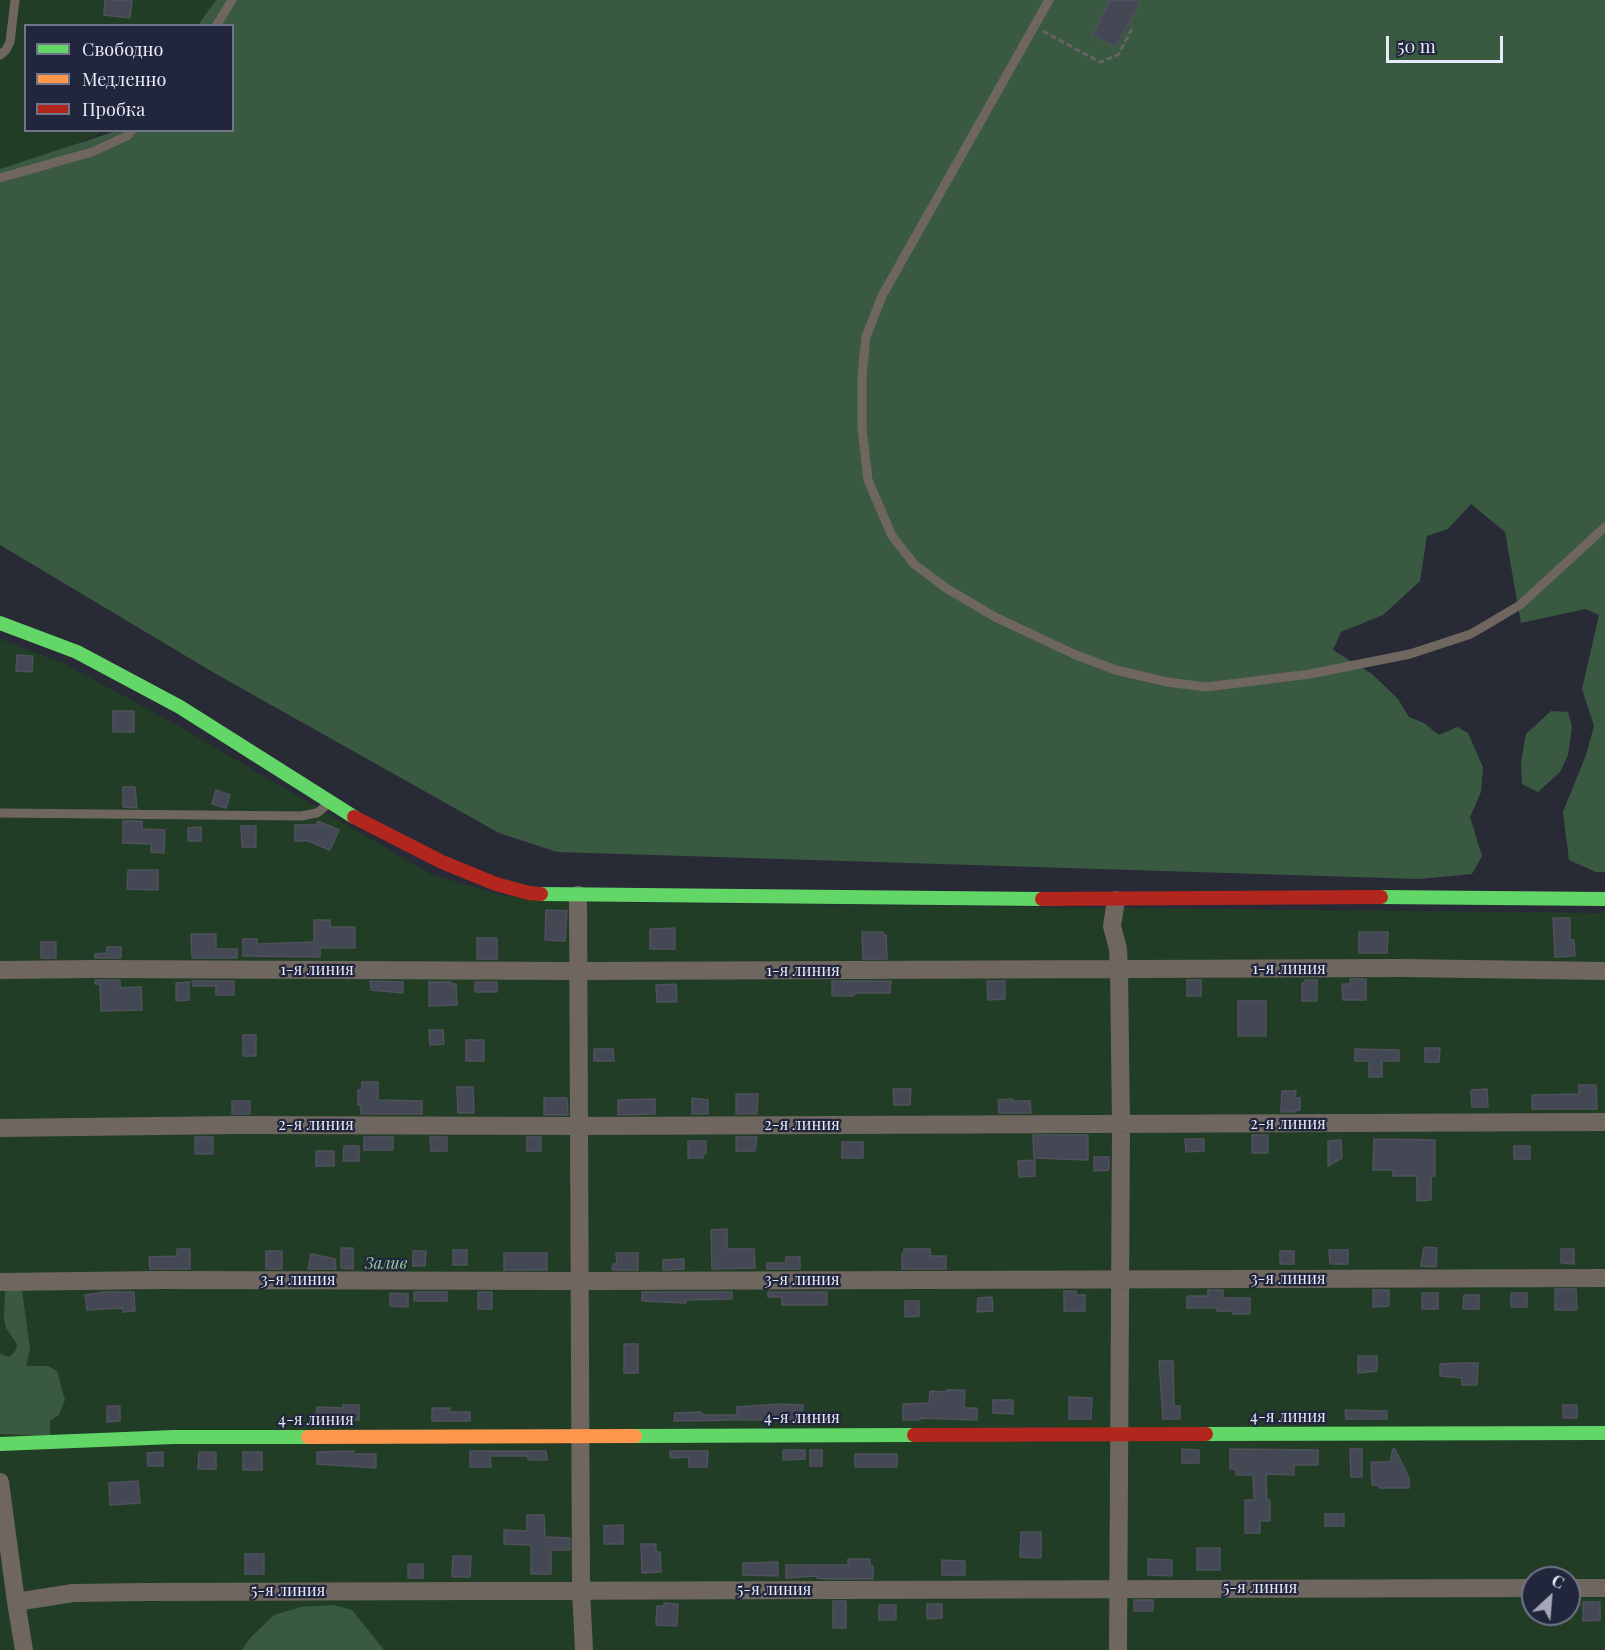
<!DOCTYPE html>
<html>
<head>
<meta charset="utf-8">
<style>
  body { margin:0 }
  #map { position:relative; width:1605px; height:1650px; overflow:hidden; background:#282a36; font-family:"Playfair Display",serif }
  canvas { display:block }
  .legend { position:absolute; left:24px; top:24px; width:210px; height:108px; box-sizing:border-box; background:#22263c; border:2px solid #707488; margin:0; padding:8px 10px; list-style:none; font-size:18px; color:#e6eaf9 }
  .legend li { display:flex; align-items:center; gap:12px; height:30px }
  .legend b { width:30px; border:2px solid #707488 }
  .north { position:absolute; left:1521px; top:1566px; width:60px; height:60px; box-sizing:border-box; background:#22263c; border:2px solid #707488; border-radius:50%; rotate:26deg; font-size:16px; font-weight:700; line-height:24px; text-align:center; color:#e6eaf9 }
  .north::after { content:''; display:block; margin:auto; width:21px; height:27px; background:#a4a7b5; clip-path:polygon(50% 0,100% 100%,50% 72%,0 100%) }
  .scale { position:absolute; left:1386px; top:36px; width:117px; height:27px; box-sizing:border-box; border:3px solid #e6eaf9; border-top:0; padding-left:8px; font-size:18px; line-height:21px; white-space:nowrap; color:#e6eaf9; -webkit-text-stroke:4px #22263c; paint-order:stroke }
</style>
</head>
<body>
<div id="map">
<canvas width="1605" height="1650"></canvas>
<ul class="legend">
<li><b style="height:8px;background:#63d668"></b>Свободно</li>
<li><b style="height:8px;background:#ff974d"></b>Медленно</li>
<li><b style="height:8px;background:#b3261e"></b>Пробка</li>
</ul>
<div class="north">С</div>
<div class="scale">50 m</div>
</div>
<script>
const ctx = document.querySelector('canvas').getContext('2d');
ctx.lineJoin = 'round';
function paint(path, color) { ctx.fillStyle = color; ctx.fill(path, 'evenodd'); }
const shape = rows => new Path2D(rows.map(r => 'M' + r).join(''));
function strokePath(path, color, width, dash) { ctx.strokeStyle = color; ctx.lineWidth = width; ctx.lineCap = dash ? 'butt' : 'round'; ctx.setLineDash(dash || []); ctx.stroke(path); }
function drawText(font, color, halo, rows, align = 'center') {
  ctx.font = font + ' "Playfair Display",serif'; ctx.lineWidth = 4.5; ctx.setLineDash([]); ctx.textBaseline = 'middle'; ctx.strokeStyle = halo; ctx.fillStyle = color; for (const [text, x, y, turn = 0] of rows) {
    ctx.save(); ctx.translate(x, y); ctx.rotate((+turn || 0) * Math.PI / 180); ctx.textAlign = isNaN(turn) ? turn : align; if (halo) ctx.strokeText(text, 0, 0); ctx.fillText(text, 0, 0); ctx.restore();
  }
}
paint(shape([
  [0,0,224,0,206,25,26,26,26,130,105,131,54,154,0,170],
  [0,639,65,664,170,721,432,875,501,895,586,902,1605,913,1605,1650,0,1650],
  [1533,1578,1569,1578,1569,1614,1533,1614]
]), '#213d26');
paint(shape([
  [216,0,1605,0,1605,872,1596,872,1569,860,1563,812,1586,755,1594,726,1582,689,1599,615,1585,609,1521,623,1505,532,1471,504,1448,529,1427,536,1420,581,1383,615,1341,632,1333,650,1372,674,1398,699,1409,717,1424,723,1439,735,1457,727,1468,733,1483,767,1481,792,1470,817,1482,856,1472,874,1419,879,557,852,499,833,216,674,0,545,0,169,116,131,232,130,232,26,198,25],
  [1551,711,1568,712,1572,727,1568,755,1560,772,1538,792,1522,784,1521,762,1526,734],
  [5,1287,22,1289,30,1350,26,1366,48,1366,57,1371,65,1400,59,1415,50,1421,50,1436,0,1434,0,1354,9,1357,16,1350,17,1344,6,1328,4,1319],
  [335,1605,352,1610,384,1650,242,1650,250,1638,274,1615,301,1607]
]), '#395a40');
const building = shape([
  [105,0,132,0,130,18,104,15,105,0],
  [1110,0,1141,0,1116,47,1092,35,1110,0],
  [17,655,33,656,32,672,16,671,17,655],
  [113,711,134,711,134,732,113,732,113,711],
  [123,787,135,787,137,808,123,807,123,787],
  [216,790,230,795,226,808,212,804,216,790],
  [123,821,142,821,142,829,165,830,164,853,151,852,151,844,123,843,123,821],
  [318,821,339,830,330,850,308,841,295,841,295,825,316,825,318,821],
  [241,826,256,826,256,847,242,847,241,826],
  [201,827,201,841,188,841,188,828,201,827],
  [128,870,158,870,158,890,127,889,128,870],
  [546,910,567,911,565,941,545,940,546,910],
  [1553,918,1570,918,1570,940,1574,940,1575,956,1555,957,1553,918],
  [314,920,330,920,330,927,355,927,355,948,320,948,320,957,243,956,243,939,257,939,257,944,314,942,314,920],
  [675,928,675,949,650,949,650,929,675,928],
  [862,932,883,932,883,935,886,935,887,959,863,959,862,932],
  [1359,932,1388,932,1387,953,1359,953,1359,932],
  [191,934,216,934,216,949,237,949,237,958,192,958,191,934],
  [477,938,497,938,497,959,477,959,477,938],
  [41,942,56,942,56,958,41,958,41,942],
  [107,947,121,947,121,958,95,958,95,954,107,953,107,947],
  [1350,979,1366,979,1366,1000,1343,1000,1342,984,1350,984,1350,979],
  [95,980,120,980,120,988,141,987,142,1010,101,1011,100,984,95,984,95,980],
  [1187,980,1201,980,1201,996,1187,996,1187,980],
  [1305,980,1317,980,1317,1001,1302,1001,1302,983,1305,983,1305,980],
  [192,981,234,981,234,995,216,995,216,986,193,986,192,981],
  [370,981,403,982,403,993,371,990,370,981],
  [832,981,891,981,890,993,856,993,853,996,832,996,832,981],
  [987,981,1005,981,1005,999,988,1000,987,981],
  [189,982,189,1000,176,1001,176,983,189,982],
  [429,982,451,982,451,984,456,984,457,1005,429,1006,429,982],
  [475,982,497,982,497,992,475,992,475,982],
  [676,984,677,1002,657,1002,656,985,676,984],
  [1238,1001,1266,1001,1266,1036,1238,1036,1238,1001],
  [429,1030,443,1030,444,1044,430,1045,429,1030],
  [243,1035,256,1035,256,1056,243,1056,243,1035],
  [466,1040,484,1040,484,1061,466,1061,466,1040],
  [1425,1048,1440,1048,1439,1062,1425,1062,1425,1048],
  [594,1049,613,1049,614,1061,594,1061,594,1049],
  [1355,1049,1399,1050,1399,1061,1382,1061,1382,1077,1369,1077,1369,1061,1355,1061,1355,1049],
  [362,1082,378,1082,378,1100,422,1101,422,1114,361,1114,361,1105,358,1105,358,1090,362,1090,362,1082],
  [1579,1085,1596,1085,1597,1109,1532,1109,1532,1095,1579,1094,1579,1085],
  [457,1087,473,1087,474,1113,458,1113,457,1087],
  [893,1089,911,1089,910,1105,894,1105,893,1089],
  [1487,1089,1488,1107,1472,1107,1471,1090,1487,1089],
  [1282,1091,1296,1091,1295,1098,1300,1098,1300,1110,1296,1110,1296,1112,1281,1112,1282,1091],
  [736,1094,758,1094,757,1114,736,1114,736,1094],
  [544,1098,567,1098,568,1115,544,1115,544,1098],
  [692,1098,708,1100,708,1114,692,1114,692,1098],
  [655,1099,655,1114,618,1115,618,1100,655,1099],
  [1012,1099,1012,1101,1030,1101,1031,1113,999,1113,998,1100,1012,1099],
  [232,1101,250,1101,250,1114,232,1114,232,1101],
  [1033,1135,1088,1135,1088,1160,1034,1158,1033,1135],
  [1252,1135,1268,1135,1268,1153,1252,1153,1252,1135],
  [195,1137,213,1137,213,1154,195,1154,195,1137],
  [364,1137,393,1137,393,1150,364,1150,364,1137],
  [430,1137,447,1137,447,1151,431,1151,430,1137],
  [527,1137,541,1137,541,1151,527,1151,527,1137],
  [736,1137,757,1137,755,1151,736,1151,736,1137],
  [1185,1139,1204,1139,1204,1151,1186,1152,1185,1139],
  [1374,1139,1435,1140,1435,1176,1431,1176,1431,1200,1417,1201,1417,1176,1393,1176,1393,1170,1373,1170,1374,1139],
  [1341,1140,1342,1158,1328,1166,1328,1141,1341,1140],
  [688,1141,706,1141,706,1154,703,1154,703,1158,688,1158,688,1141],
  [842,1142,863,1142,863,1158,842,1158,842,1142],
  [344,1146,359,1146,359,1161,343,1161,344,1146],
  [1514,1146,1530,1146,1530,1159,1514,1159,1514,1146],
  [316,1151,334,1151,334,1166,316,1166,316,1151],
  [1094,1157,1109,1157,1109,1170,1094,1171,1094,1157],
  [1035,1160,1035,1176,1019,1177,1018,1161,1035,1160],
  [727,1229,727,1249,754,1249,755,1268,712,1269,711,1230,727,1229],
  [1424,1247,1437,1248,1436,1267,1421,1266,1424,1247],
  [341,1248,353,1248,353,1269,341,1268,341,1248],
  [177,1249,190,1249,190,1269,150,1269,149,1257,177,1256,177,1249],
  [904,1249,930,1249,930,1256,946,1256,946,1269,902,1269,902,1254,904,1254,904,1249],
  [1561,1249,1574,1249,1574,1264,1561,1263,1561,1249],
  [453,1250,467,1250,467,1265,453,1265,453,1250],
  [1329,1250,1348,1250,1348,1264,1330,1264,1329,1250],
  [266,1251,282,1251,282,1269,266,1269,266,1251],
  [413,1251,426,1251,425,1266,413,1266,413,1251],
  [1280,1251,1294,1251,1294,1264,1280,1264,1280,1251],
  [504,1253,547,1253,547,1270,504,1270,504,1253],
  [616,1253,638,1253,638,1270,612,1270,613,1264,617,1264,616,1253],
  [311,1254,335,1259,336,1269,308,1269,311,1254],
  [786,1257,800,1257,800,1269,767,1269,767,1263,786,1263,786,1257],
  [684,1259,684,1269,663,1270,663,1260,684,1259],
  [1555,1289,1576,1289,1577,1310,1555,1310,1555,1289],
  [1208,1290,1223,1290,1223,1298,1250,1298,1250,1314,1233,1314,1233,1311,1217,1311,1217,1308,1187,1308,1187,1296,1208,1296,1208,1290],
  [1373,1290,1389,1290,1389,1306,1373,1307,1373,1290],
  [1064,1291,1076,1291,1076,1295,1085,1295,1085,1311,1064,1311,1064,1291],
  [104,1292,134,1292,135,1311,123,1312,123,1308,87,1310,85,1295,104,1292],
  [414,1292,447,1292,447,1301,414,1301,414,1292],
  [478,1292,492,1292,492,1309,478,1309,478,1292],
  [642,1292,732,1292,732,1299,686,1300,686,1303,642,1301,642,1292],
  [768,1292,827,1292,827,1305,782,1305,782,1297,768,1297,768,1292],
  [390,1293,408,1294,408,1307,390,1306,390,1293],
  [1422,1293,1438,1293,1438,1309,1422,1309,1422,1293],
  [1511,1293,1527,1293,1527,1307,1511,1307,1511,1293],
  [1464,1295,1479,1295,1479,1309,1463,1309,1464,1295],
  [992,1297,993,1311,977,1312,978,1298,992,1297],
  [905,1301,919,1301,919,1316,905,1317,905,1301],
  [624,1344,638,1344,638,1373,624,1373,624,1344],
  [1358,1356,1377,1356,1377,1371,1358,1373,1358,1356],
  [1159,1361,1173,1361,1174,1406,1180,1406,1180,1419,1163,1419,1159,1361],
  [1462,1363,1478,1363,1477,1385,1462,1385,1462,1378,1440,1376,1440,1364,1462,1363],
  [946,1390,965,1390,964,1408,977,1408,977,1420,920,1418,920,1420,903,1420,903,1404,929,1403,930,1391,946,1392,946,1390],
  [1069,1397,1092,1398,1091,1419,1069,1419,1069,1397],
  [993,1400,1013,1400,1013,1414,993,1413,993,1400],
  [781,1404,803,1405,802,1416,805,1416,805,1420,737,1420,737,1407,781,1404],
  [343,1405,359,1405,359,1420,316,1422,317,1407,343,1408,343,1405],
  [1563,1405,1577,1405,1577,1418,1563,1418,1563,1405],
  [107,1406,120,1406,120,1421,107,1422,107,1406],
  [432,1408,450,1408,450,1412,470,1412,470,1421,432,1421,432,1408],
  [1345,1410,1387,1411,1387,1419,1346,1419,1345,1410],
  [700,1412,704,1415,735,1415,735,1420,674,1421,675,1413,700,1412],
  [1182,1449,1199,1450,1199,1463,1182,1463,1182,1449],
  [1230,1449,1318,1450,1318,1465,1294,1465,1294,1475,1266,1474,1267,1500,1270,1500,1270,1521,1260,1521,1260,1533,1245,1533,1245,1500,1254,1500,1253,1475,1236,1475,1236,1469,1230,1469,1230,1449],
  [1350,1449,1362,1449,1362,1477,1351,1477,1350,1449],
  [1393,1449,1395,1449,1409,1478,1409,1488,1379,1488,1379,1485,1372,1485,1371,1462,1390,1462,1393,1449],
  [783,1450,805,1450,805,1459,783,1460,783,1450],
  [810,1450,822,1450,822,1466,810,1466,810,1450],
  [354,1451,354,1454,376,1454,376,1468,317,1464,317,1452,354,1451],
  [470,1451,546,1451,547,1460,528,1460,528,1456,490,1456,491,1467,470,1467,470,1451],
  [670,1451,708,1451,707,1467,689,1467,689,1457,670,1458,670,1451],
  [163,1452,163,1466,148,1466,147,1453,163,1452],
  [199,1452,216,1452,216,1469,198,1469,199,1452],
  [243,1452,262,1452,262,1470,243,1470,243,1452],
  [855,1454,897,1454,897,1467,855,1467,855,1454],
  [138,1481,140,1503,110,1505,109,1483,138,1481],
  [1325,1514,1344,1514,1344,1526,1325,1526,1325,1514],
  [527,1515,544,1515,545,1537,570,1538,570,1550,551,1550,551,1574,531,1574,531,1545,504,1544,504,1530,527,1531,527,1515],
  [623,1525,623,1544,604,1544,604,1526,623,1525],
  [1021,1532,1041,1532,1041,1558,1020,1557,1021,1532],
  [641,1544,656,1544,656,1552,660,1552,661,1572,642,1573,641,1544],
  [1197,1548,1220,1548,1220,1570,1197,1570,1197,1548],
  [245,1554,264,1554,264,1574,245,1574,245,1554],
  [453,1556,471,1556,470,1577,452,1577,453,1556],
  [848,1559,870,1559,870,1566,873,1566,873,1579,827,1579,817,1578,817,1576,786,1578,786,1565,848,1565,848,1559],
  [1148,1559,1172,1560,1172,1576,1148,1575,1148,1559],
  [942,1560,965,1561,965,1575,942,1575,942,1560],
  [778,1562,778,1576,743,1575,743,1563,778,1562],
  [408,1564,423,1564,423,1578,408,1578,408,1564],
  [1134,1600,1153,1600,1153,1611,1134,1611,1134,1600],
  [833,1601,846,1601,846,1628,833,1628,833,1601],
  [1583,1602,1600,1602,1600,1620,1583,1621,1583,1602],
  [664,1603,678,1604,677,1626,656,1625,657,1606,664,1606,664,1603],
  [927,1604,942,1604,942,1618,927,1619,927,1604],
  [879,1605,896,1605,896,1620,879,1620,879,1605]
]);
paint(building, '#444754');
strokePath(building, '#4f515b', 1.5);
strokePath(shape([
  [1043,31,1100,62,1118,55,1133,27]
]), '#676264', 3, [6, 3]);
strokePath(shape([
  [1049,0,882,296,866,337,862,375,862,428,868,480,892,536,914,564,946,588,995,617,1076,655,1116,670,1167,682,1206,687,1310,674,1410,654,1471,634,1520,605,1605,527],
  [216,26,232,0],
  [0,55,6,50,10,42,15,0],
  [0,178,92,152,127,136,132,130],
  [0,813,301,816,317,813,327,805]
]), '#706660', 9);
strokePath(shape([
  [578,895,581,1590,584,1650],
  [1116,900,1112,926,1118,949,1119,970,1121,1125,1118,1650],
  [0,970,95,969,578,971,1402,968,1605,971],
  [0,1128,236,1125,580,1126,1605,1122],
  [0,1282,160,1280,581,1281,1605,1278],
  [0,1482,16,1602,24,1650],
  [1569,1588,1605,1588],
  [16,1602,73,1593,146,1592,1533,1588]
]), '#706660', 18);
strokePath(shape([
  [0,623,77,652,180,707,354,817],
  [541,894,1042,899],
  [1381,897,1605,899],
  [1206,1434,1605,1433],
  [635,1436,914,1435],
  [0,1444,174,1437,308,1437]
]), '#63d668', 14);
strokePath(shape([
  [308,1437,635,1436]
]), '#ff974d', 14);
strokePath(shape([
  [354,817,442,862,496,884,529,893,541,894],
  [1042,899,1381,897],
  [914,1435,1206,1434]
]), '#b3261e', 14);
drawText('16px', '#e6eaf9', '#22263c', [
  ["1-я линия",1289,969],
  ["1-я линия",317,970],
  ["1-я линия",803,971],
  ["2-я линия",1288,1124],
  ["2-я линия",316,1125],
  ["2-я линия",802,1125],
  ["3-я линия",1288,1279],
  ["3-я линия",298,1280],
  ["3-я линия",802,1280],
  ["4-я линия",1288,1417],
  ["4-я линия",802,1418],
  ["4-я линия",316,1420],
  ["5-я линия",1260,1588],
  ["5-я линия",774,1590],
  ["5-я линия",288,1591]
]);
drawText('italic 16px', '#95d19c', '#22263c', [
  ["Залив",386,1264]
]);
</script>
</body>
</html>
